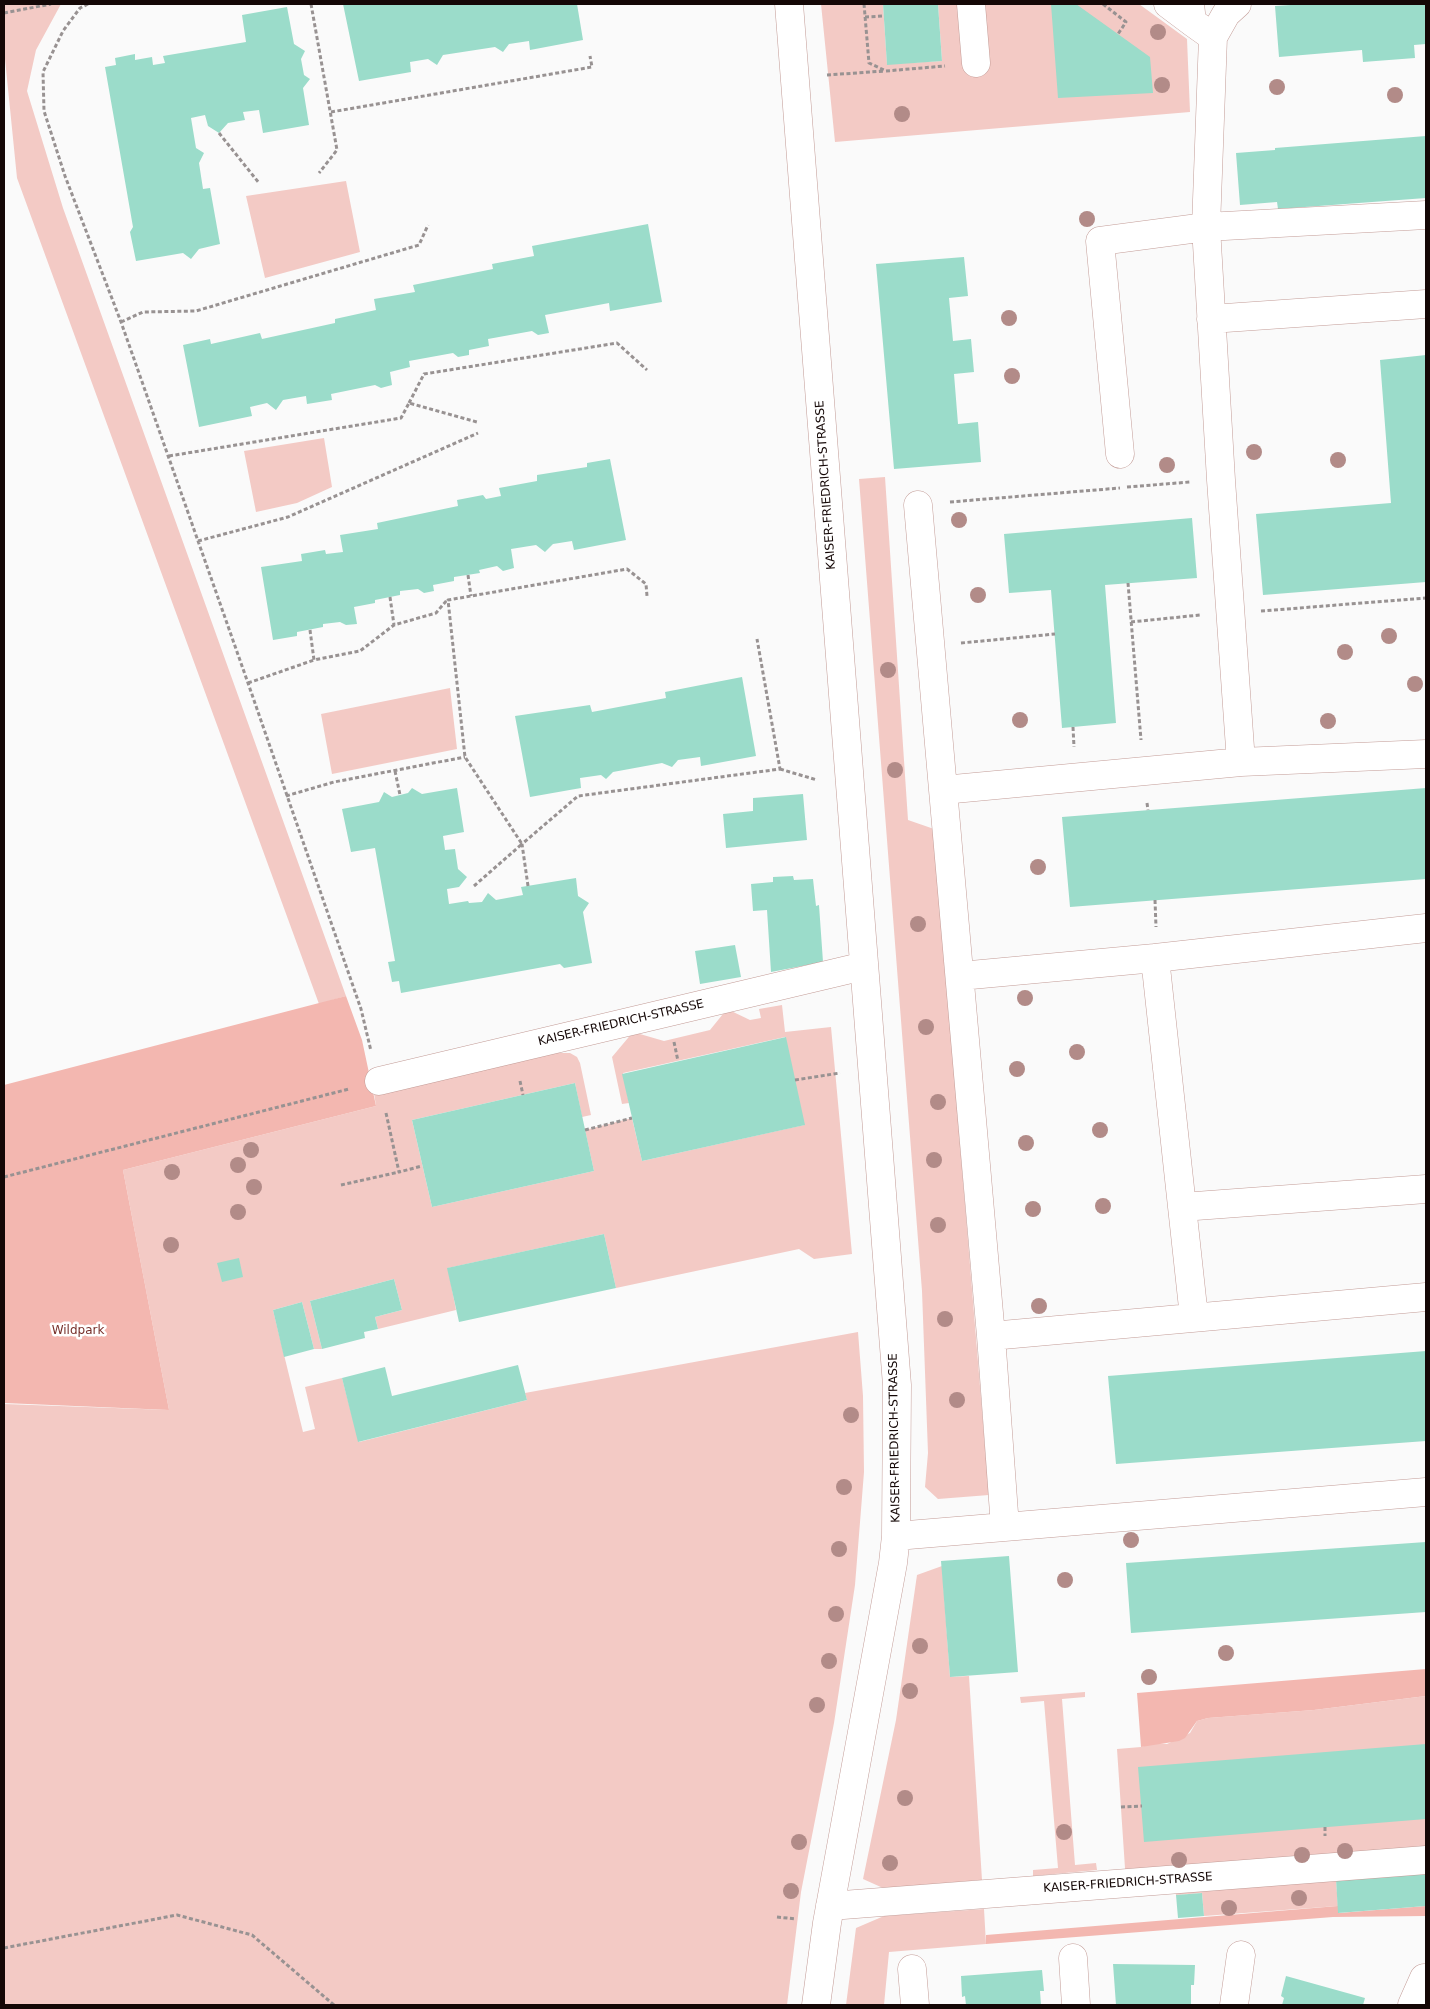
<!DOCTYPE html>
<html>
<head>
<meta charset="utf-8">
<style>
  body { margin:0 }
  #map { position:relative; width:1430px; height:2009px; overflow:hidden; background:#fafafa; font-family:"DejaVu Sans",sans-serif }
  canvas { display:block }
  .frame { position:absolute; inset:0; border:5px solid #140706; pointer-events:none }
</style>
</head>
<body>
<div id="map">
<canvas width="1430" height="2009"></canvas>
<div class="frame"></div>
</div>
<script>
const ctx = document.querySelector('canvas').getContext('2d');
ctx.lineJoin = 'round';
function paint(path, color) { ctx.fillStyle = color; ctx.fill(path, 'evenodd'); }
const shape = rows => new Path2D(rows.map(r => 'M' + r).join(''));
function strokePath(path, color, width, dash) { ctx.strokeStyle = color; ctx.lineWidth = width; ctx.lineCap = dash ? 'butt' : 'round'; ctx.setLineDash(dash || []); ctx.stroke(path); }
function drawText(font, color, halo, rows, align = 'center') {
  ctx.font = font + ' "DejaVu Sans",sans-serif'; ctx.lineWidth = 5; ctx.setLineDash([]); ctx.textBaseline = 'middle'; ctx.strokeStyle = halo; ctx.fillStyle = color; for (const [text, x, y, turn = 0] of rows) {
    ctx.save(); ctx.translate(x, y); ctx.rotate((+turn || 0) * Math.PI / 180); ctx.textAlign = isNaN(turn) ? turn : align; if (halo) ctx.strokeText(text, 0, 0); ctx.fillText(text, 0, 0); ctx.restore();
  }
}
paint(shape([
  [14,4,61,4,36,50,27,91,63,208,346,996,319,1004,17,178,4,49,4,5],
  [821,4,883,4,887,64,942,61,938,4,1139,4,1187,39,1190,112,835,142],
  [346,181,360,252,265,278,246,196],
  [324,438,332,487,297,503,256,512,244,451],
  [885,477,908,820,934,829,989,1495,938,1499,925,1487,928,1453,922,1291,859,479],
  [450,688,457,749,332,774,321,714],
  [782,1005,785,1032,831,1027,852,1254,814,1259,799,1249,616,1288,604,1234,448,1268,456,1310,378,1329,375,1317,402,1310,394,1279,310,1301,322,1349,314,1349,302,1302,273,1310,303,1432,315,1429,305,1387,342,1378,359,1442,527,1400,525,1393,858,1332,863,1396,864,1472,855,1585,834,1723,801,1892,787,2005,4,2005,4,1404,169,1410,123,1170,376,1106,374,1093,552,1053,570,1053,577,1057,580,1063,591,1115,582,1117,575,1083,412,1120,432,1207,594,1171,585,1130,632,1118,642,1161,804,1125,785,1037,623,1073,629,1103,622,1104,612,1057,633,1032,664,1041,710,1030,727,1009,750,1020,761,1018,759,1009],
  [942,1566,950,1677,969,1676,982,1880,883,1888,863,1879,896,1720,917,1575],
  [1085,1692,1085,1697,1062,1699,1075,1865,1096,1863,1097,1870,1033,1876,1033,1870,1058,1868,1044,1701,1021,1703,1020,1697],
  [1426,1696,1426,1872,1336,1880,1338,1906,1204,1916,1202,1893,1176,1895,1175,1879,1126,1883,1117,1749,1141,1747,1154,1743,1167,1744,1190,1733,1197,1721,1208,1718,1314,1710],
  [984,1909,986,1944,889,1952,884,2005,846,2005,856,1928,884,1916]
]), '#f3cac5');
paint(shape([
  [346,996,362,1040,376,1106,123,1170,169,1410,4,1403,4,1085],
  [1426,1669,1426,1696,1314,1710,1208,1718,1197,1721,1185,1738,1179,1741,1141,1747,1137,1693],
  [1338,1906,1339,1913,1426,1906,1426,1916,1333,1917,986,1944,986,1935]
]), '#f3b7b0');
paint(shape([
  [343,4,577,4,583,40,530,50,529,41,509,44,503,52,495,47,443,55,437,65,428,59,410,62,411,72,359,81],
  [883,4,938,4,942,61,887,65],
  [1051,4,1076,4,1150,57,1153,93,1058,98],
  [1306,4,1426,4,1426,44,1414,45,1415,58,1363,62,1362,50,1279,57,1275,6],
  [287,7,294,44,305,51,301,59,304,75,310,79,303,88,309,125,263,133,259,110,243,112,245,120,228,123,219,133,208,126,205,115,191,118,196,148,204,153,199,163,203,189,210,188,220,244,199,249,191,259,183,253,136,261,130,232,133,227,105,67,116,65,115,58,135,54,135,60,152,57,153,65,165,63,163,56,246,42,242,15],
  [1426,136,1426,198,1278,209,1277,202,1240,205,1236,153,1275,150,1275,148],
  [648,224,662,302,610,311,609,303,545,315,549,333,538,335,532,331,488,339,489,346,469,350,469,355,458,357,453,353,409,361,410,367,390,372,392,385,381,388,375,385,331,394,332,400,307,404,306,396,283,400,276,410,267,403,250,407,252,416,199,427,183,345,210,339,211,344,260,333,262,339,335,323,335,319,376,310,374,299,415,292,413,285,493,269,492,264,534,256,532,246],
  [964,257,968,296,949,298,953,341,971,339,974,372,954,374,958,424,978,422,981,462,894,469,876,264],
  [1426,355,1426,582,1263,595,1256,514,1391,503,1380,360],
  [610,459,626,540,574,550,572,541,553,544,545,552,536,545,511,549,514,568,503,571,497,566,479,570,480,573,454,577,454,581,433,585,434,591,424,593,418,589,400,591,400,595,375,600,375,603,354,607,357,624,346,625,340,622,323,624,323,627,297,632,297,636,273,640,261,567,302,561,301,554,325,550,326,554,343,552,340,535,378,529,377,523,458,506,457,500,483,495,486,499,501,496,499,488,537,481,537,475,587,467,587,463],
  [1192,518,1197,578,1105,585,1116,723,1062,728,1051,590,1009,593,1004,534],
  [742,677,756,756,701,766,700,757,678,760,672,767,662,763,613,772,606,779,601,775,580,778,581,788,530,797,515,716,590,705,592,712,666,698,665,692],
  [412,788,422,794,457,788,464,832,443,836,445,850,455,849,458,869,467,877,459,887,447,889,449,904,468,901,469,903,482,902,488,893,496,900,523,895,521,887,576,878,578,896,589,903,583,912,592,963,564,968,560,964,401,993,399,981,392,982,388,962,395,961,375,848,351,852,342,809,379,802,384,792,392,797,408,793],
  [1426,788,1426,879,1070,907,1062,817],
  [803,794,807,840,726,848,723,814,753,811,753,798],
  [793,876,794,880,813,879,816,906,819,905,823,962,771,972,767,910,753,911,751,884,773,882,773,877],
  [735,945,741,977,700,984,695,951],
  [786,1037,805,1125,642,1161,622,1074],
  [575,1083,594,1171,432,1207,412,1120],
  [604,1234,616,1288,459,1322,447,1268],
  [239,1258,243,1277,222,1282,217,1263],
  [394,1279,402,1310,375,1317,378,1329,364,1332,365,1338,322,1349,310,1301],
  [302,1302,314,1349,284,1357,273,1310],
  [1426,1351,1426,1441,1116,1464,1108,1376],
  [518,1365,527,1400,358,1442,342,1378,385,1367,392,1396],
  [1426,1542,1426,1612,1131,1633,1126,1563],
  [1009,1556,1018,1672,950,1677,941,1561],
  [1426,1744,1426,1819,1144,1842,1138,1767],
  [1426,1872,1426,1906,1338,1913,1336,1879],
  [1202,1893,1204,1916,1178,1918,1176,1895],
  [1113,1964,1195,1965,1194,1985,1191,1985,1191,2004,1116,2005],
  [1042,1970,1044,1991,1040,1991,1041,2005,966,2005,965,1996,962,1997,961,1976],
  [1286,1976,1365,1998,1363,2005,1282,2005,1284,1998,1281,1996]
]), '#9bdcca');
const minor = shape([
  [789,4,897,1385,896,1536,893,1563,827,1923,816,2005],
  [971,4,976,63],
  [1168,4,1192,22],
  [1190,4,1192,22,1213,37],
  [1237,4,1226,14,1213,37,1206,227,1221,480,1241,762],
  [1211,319,1426,304],
  [1120,454,1100,241,1206,227,1426,215],
  [918,505,991,1336,1005,1527],
  [943,790,1241,762,1426,754],
  [960,976,1155,958],
  [379,1081,864,966],
  [1182,1207,1426,1189],
  [1194,1317,1155,958,1426,928],
  [991,1336,1426,1297],
  [896,1536,1426,1492],
  [830,1906,1426,1860],
  [1073,1958,1076,2005],
  [912,1969,915,2005],
  [1234,2005,1241,1955],
  [1412,2005,1424,1978]
]);
strokePath(minor, '#c39c97', 29);
strokePath(shape([
  [88,4,80,8,63,31,43,72,44,111,65,176,121,322,248,683,361,1009,371,1051],
  [311,4,337,150,319,173],
  [864,4,869,63,886,71,945,66],
  [1103,4,1126,22,1118,34],
  [4,13,51,4],
  [865,17,884,16],
  [827,75,885,71],
  [331,112,592,67,590,56],
  [219,133,259,183],
  [121,322,143,312,196,311,419,245,428,225],
  [409,403,424,374,617,343,647,370],
  [169,456,401,418,409,403,477,422],
  [1127,487,1190,482],
  [950,502,1120,488],
  [198,541,288,517,478,433],
  [468,575,471,596],
  [1128,583,1141,740],
  [390,597,394,625],
  [1261,611,1426,598],
  [1131,622,1200,615],
  [310,630,314,660,360,651,394,625,436,613,447,600],
  [961,643,1055,634],
  [248,683,314,660],
  [1073,727,1074,747],
  [780,769,817,780],
  [395,771,400,795],
  [286,796,334,782,465,757],
  [1147,803,1148,810],
  [474,886,522,844,465,757,448,600,627,569,646,584,647,596],
  [528,886,522,844,578,796,780,769,757,639],
  [1155,900,1156,927],
  [674,1042,678,1061],
  [795,1080,840,1073],
  [520,1081,523,1095],
  [386,1113,399,1172,422,1166],
  [585,1130,632,1118],
  [4,1177,349,1089],
  [341,1185,399,1172],
  [1121,1807,1142,1806],
  [1325,1827,1325,1836],
  [777,1917,796,1919],
  [4,1948,177,1915,252,1935,334,2005]
]), '#989292', 3, [4, 2.5]);
strokePath(minor, '#fff', 28);
ctx.fillStyle = '#b28b88';
for (const [x, y] of [
  [1158,32],
  [1162,85],
  [1277,87],
  [1395,95],
  [902,114],
  [1087,219],
  [1009,318],
  [1012,376],
  [1254,452],
  [1338,460],
  [1167,465],
  [959,520],
  [978,595],
  [1389,636],
  [1345,652],
  [888,670],
  [1415,684],
  [1020,720],
  [1328,721],
  [895,770],
  [1038,867],
  [918,924],
  [1025,998],
  [926,1027],
  [1077,1052],
  [1017,1069],
  [938,1102],
  [1100,1130],
  [1026,1143],
  [251,1150],
  [934,1160],
  [238,1165],
  [172,1172],
  [254,1187],
  [1103,1206],
  [1033,1209],
  [238,1212],
  [938,1225],
  [171,1245],
  [1039,1306],
  [945,1319],
  [957,1400],
  [851,1415],
  [844,1487],
  [1131,1540],
  [839,1549],
  [1065,1580],
  [836,1614],
  [920,1646],
  [1226,1653],
  [829,1661],
  [1149,1677],
  [910,1691],
  [817,1705],
  [905,1798],
  [1064,1832],
  [799,1842],
  [1345,1851],
  [1302,1855],
  [1179,1860],
  [890,1863],
  [791,1891],
  [1299,1898],
  [1229,1908]
]) { ctx.beginPath(); ctx.arc(x, y, 8, 0, 2 * Math.PI); ctx.fill(); }
drawText('12px', '#140706', '#fff', [
  ["KAISER-FRIEDRICH-STRASSE",826,485,-94],
  ["KAISER-FRIEDRICH-STRASSE",621,1023,-13],
  ["KAISER-FRIEDRICH-STRASSE",895,1438,-91],
  ["KAISER-FRIEDRICH-STRASSE",1128,1883,-4]
]);
drawText('12px', '#77302b', '#fff', [
  ["Wildpark",78,1331]
]);
</script>
</body>
</html>
